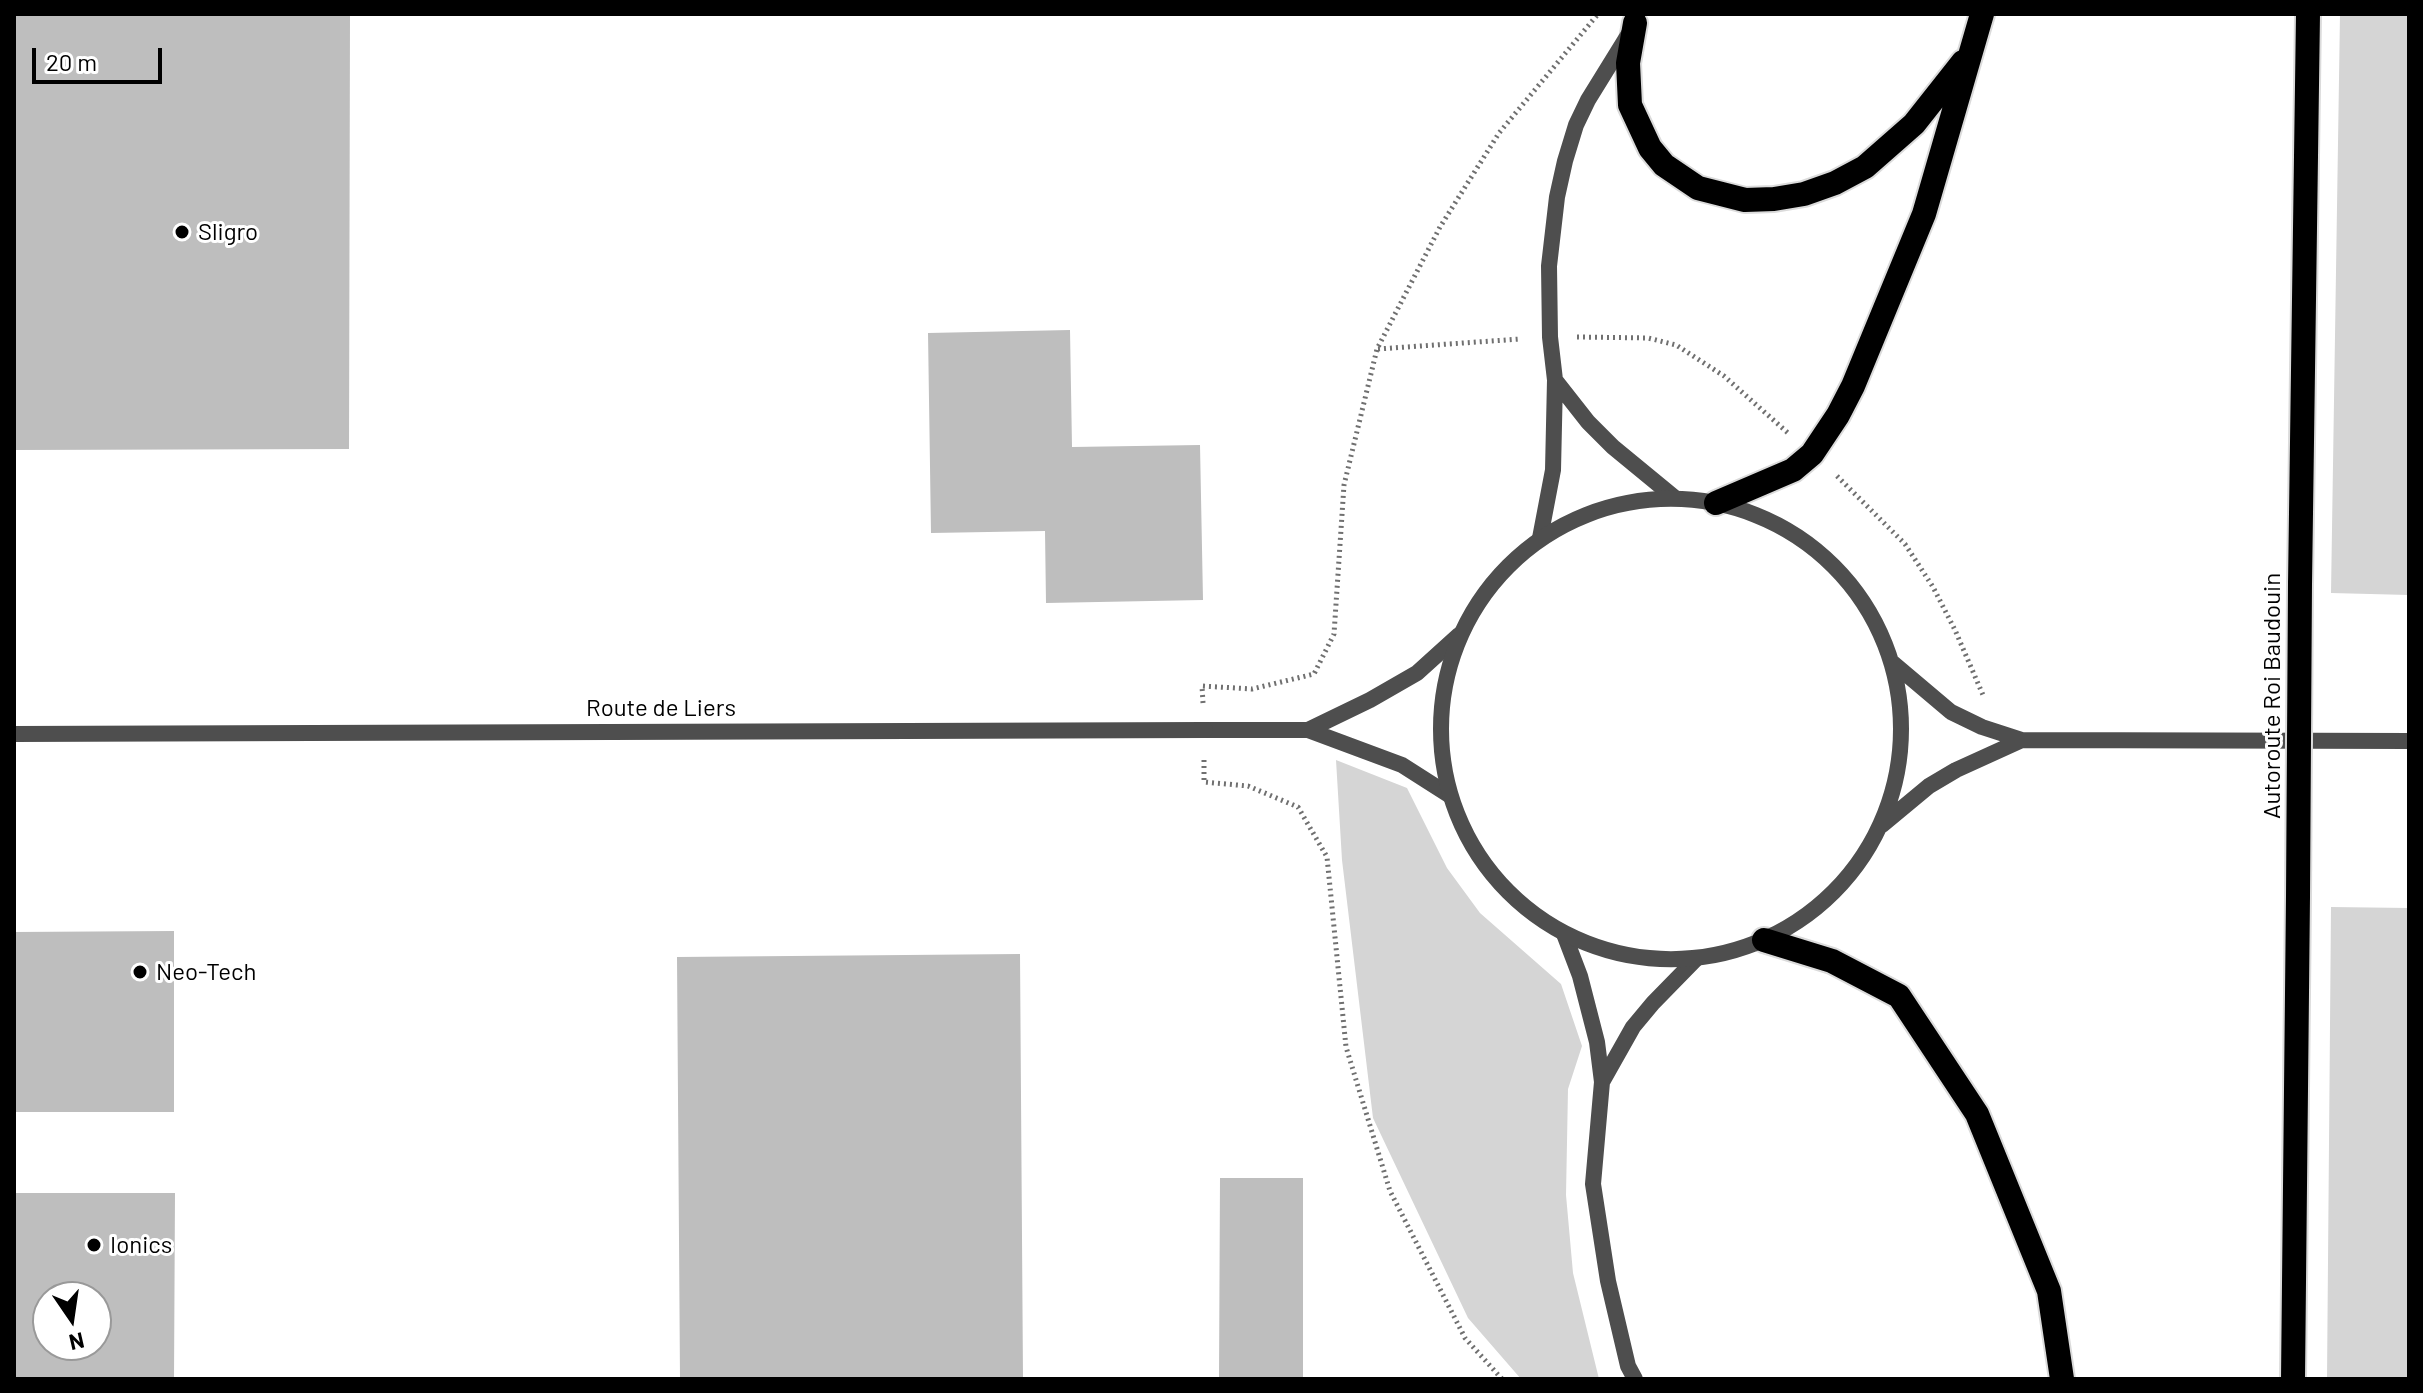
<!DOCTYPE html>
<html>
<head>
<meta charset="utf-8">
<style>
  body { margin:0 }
  #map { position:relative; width:2423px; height:1393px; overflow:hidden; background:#fff; font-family:Barlow,sans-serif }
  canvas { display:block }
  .frame { position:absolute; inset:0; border:16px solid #000; pointer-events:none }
  .north { position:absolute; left:32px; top:1281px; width:80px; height:80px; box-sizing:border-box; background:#fff; border:2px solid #999; border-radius:50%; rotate:167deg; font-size:22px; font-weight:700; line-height:32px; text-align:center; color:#000 }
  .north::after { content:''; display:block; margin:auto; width:28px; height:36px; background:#000; clip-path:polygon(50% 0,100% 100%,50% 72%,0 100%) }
  .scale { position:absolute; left:32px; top:48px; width:130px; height:36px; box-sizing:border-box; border:4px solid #000; border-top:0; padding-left:10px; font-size:24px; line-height:28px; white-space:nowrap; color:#000; -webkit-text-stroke:6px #fff; paint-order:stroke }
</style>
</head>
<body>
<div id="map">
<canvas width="2423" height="1393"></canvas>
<div class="frame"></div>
<div class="north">N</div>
<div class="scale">20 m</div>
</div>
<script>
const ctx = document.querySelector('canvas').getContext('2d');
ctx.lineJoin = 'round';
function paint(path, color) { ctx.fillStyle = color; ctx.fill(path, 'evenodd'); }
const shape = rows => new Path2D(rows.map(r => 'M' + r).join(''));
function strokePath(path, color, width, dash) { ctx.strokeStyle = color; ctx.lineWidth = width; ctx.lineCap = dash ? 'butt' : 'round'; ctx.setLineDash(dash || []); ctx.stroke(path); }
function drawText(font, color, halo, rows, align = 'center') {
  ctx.font = font + ' Barlow,sans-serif'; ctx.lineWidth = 6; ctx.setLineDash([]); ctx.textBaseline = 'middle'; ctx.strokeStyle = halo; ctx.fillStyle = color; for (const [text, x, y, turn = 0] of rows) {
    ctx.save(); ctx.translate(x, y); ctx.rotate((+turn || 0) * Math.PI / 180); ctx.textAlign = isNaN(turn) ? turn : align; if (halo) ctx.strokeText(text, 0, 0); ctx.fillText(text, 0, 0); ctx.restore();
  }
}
paint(shape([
  [2340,14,2409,14,2409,595,2331,593],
  [1336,760,1407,788,1447,868,1480,913,1561,984,1582,1046,1568,1089,1566,1195,1573,1273,1599,1379,1521,1379,1468,1318,1373,1118,1342,860],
  [2331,907,2409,908,2409,1379,2327,1379]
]), '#d5d5d5');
paint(shape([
  [14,14,350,14,349,449,14,450],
  [1070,330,1072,447,1200,445,1203,600,1046,603,1045,531,931,533,928,333],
  [174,931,174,1112,14,1112,14,932],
  [1020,954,1023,1379,680,1379,677,957],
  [1220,1178,1303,1178,1303,1379,1219,1379],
  [14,1193,175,1193,174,1379,14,1379],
  [48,1297,96,1297,96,1345,48,1345]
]), '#bebebe');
const motorway = shape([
  [1635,23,1628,63,1630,105,1650,148,1664,165,1698,188,1745,200,1774,199,1804,194,1835,183,1865,167,1914,124,1963,62],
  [1716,503,1793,470,1812,454,1838,415,1853,386,1924,214,1982,14],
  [2300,584,2308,14],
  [1764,940,1832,961,1899,996,1977,1114,2049,1291,2062,1379],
  [2293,1379,2298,896]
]);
strokePath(motorway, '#dbdbdb', 28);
strokePath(shape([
  [1577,337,1648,338,1676,345,1724,376,1788,433],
  [1378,349,1520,339],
  [1837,476,1905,544,1933,587,1955,630,1983,695],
  [1203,703,1202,686,1252,689,1314,674,1334,634,1344,485,1377,349,1440,227,1499,133,1598,14],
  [1204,760,1204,782,1248,786,1298,807,1327,857,1346,1047,1390,1191,1465,1338,1502,1379]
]), '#707070', 5, [2, 4]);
strokePath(shape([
  [1555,380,1588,422,1613,447,1675,498],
  [1540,538,1553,470,1555,380,1550,337,1549,266,1557,197,1565,161,1576,125,1588,100,1630,32],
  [1205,730,1308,730,1402,765,1449,795],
  [1308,730,1370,700,1417,673,1459,635],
  [1564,934,1580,976,1597,1042,1602,1082,1593,1184,1608,1281,1628,1366,1635,1379],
  [1602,1082,1633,1027,1653,1003,1696,959]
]), '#4e4e4e', 16);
strokePath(shape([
  '1441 729a230 230 0 1 1 460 0a230 230 0 1 1-460 0Z',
  [1893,663,1951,712,1982,727,2022,740,2409,741],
  [14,734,1205,730],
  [1882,825,1929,786,1956,770,2022,740]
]), '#4e4e4e', 16);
strokePath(motorway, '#000', 24);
const motorwayBridge = shape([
  [2298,896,2300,584]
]);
strokePath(motorwayBridge, '#dbdbdb', 28, []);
strokePath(motorwayBridge, '#000', 24);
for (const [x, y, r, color] of [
  [182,232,8,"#000"],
  [140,972,8,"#000"],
  [94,1245,8,"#000"]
]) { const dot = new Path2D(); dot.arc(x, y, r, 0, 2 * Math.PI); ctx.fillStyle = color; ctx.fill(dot); strokePath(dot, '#fff', 3); }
drawText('24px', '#000', '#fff', [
  ["Sligro",198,232],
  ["Neo-Tech",156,972],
  ["Ionics",110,1245]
], 'left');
drawText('24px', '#000', '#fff', [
  ["Autoroute Roi Baudouin",2272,696,-90],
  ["Route de Liers",661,708]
]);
</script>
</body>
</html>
